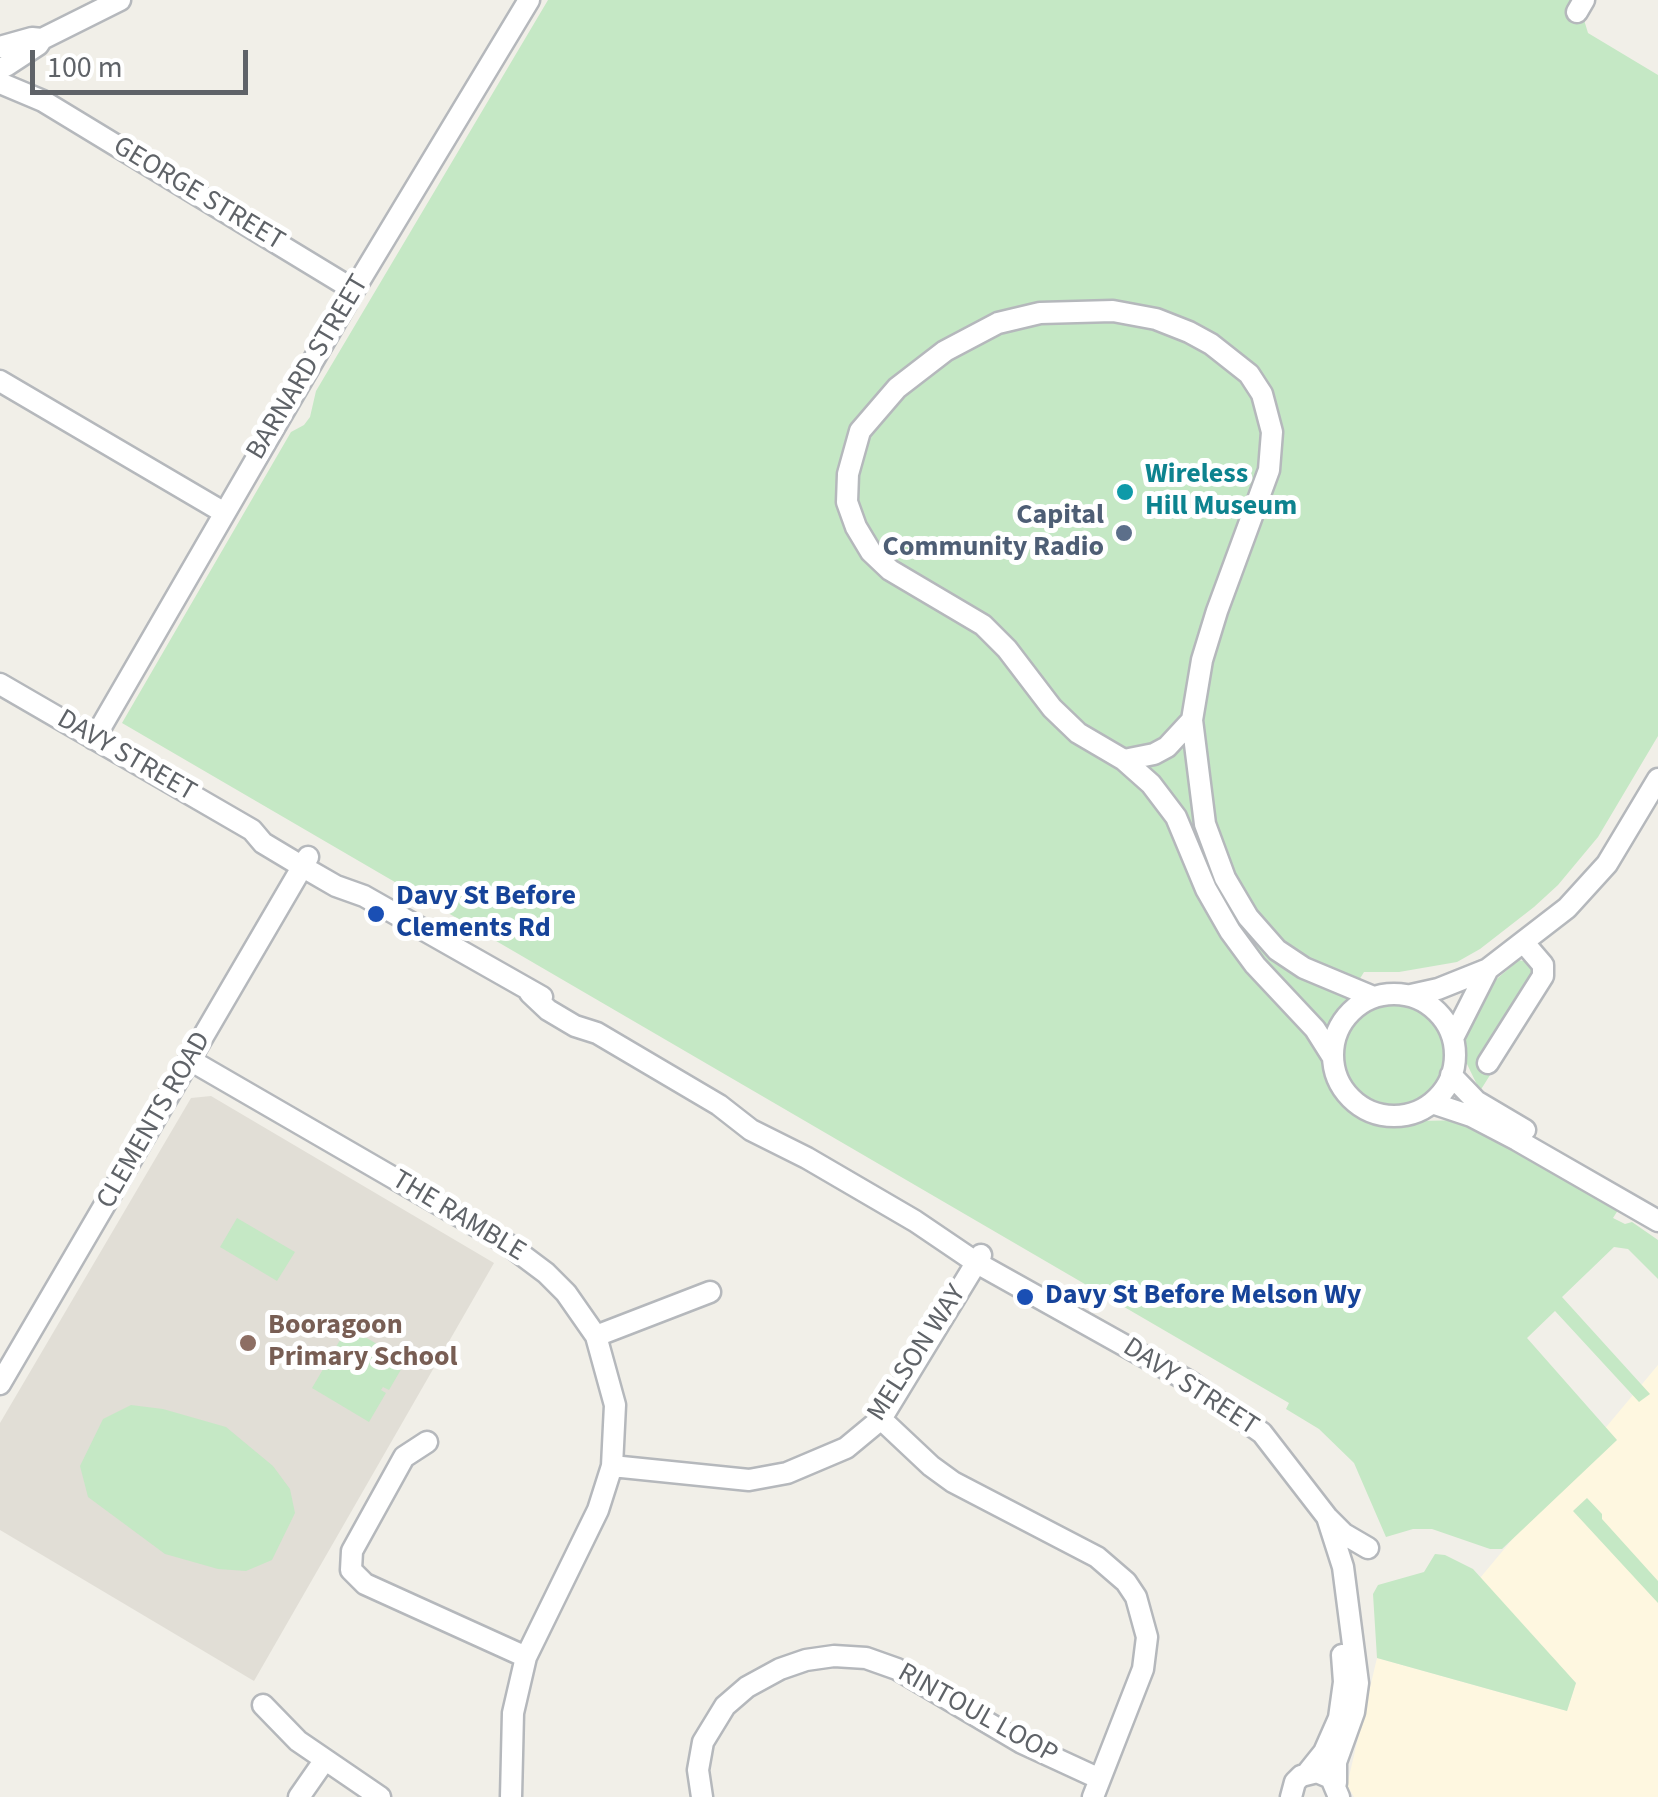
<!DOCTYPE html>
<html>
<head>
<meta charset="utf-8">
<style>
  body { margin:0 }
  #map { position:relative; width:1658px; height:1797px; overflow:hidden; background:#f1efe8; font-family:"Source Sans 3",sans-serif }
  canvas { display:block }
  .scale { position:absolute; left:30px; top:50px; width:218px; height:45px; box-sizing:border-box; border:5px solid #5f6368; border-top:0; padding-left:12px; font-size:30px; line-height:35px; white-space:nowrap; color:#5f6368; -webkit-text-stroke:8px #fff; paint-order:stroke }
</style>
</head>
<body>
<div id="map">
<canvas width="1658" height="1797"></canvas>
<div class="scale">100 m</div>
</div>
<script>
const ctx = document.querySelector('canvas').getContext('2d');
ctx.lineJoin = 'round';
function paint(path, color) { ctx.fillStyle = color; ctx.fill(path, 'evenodd'); }
const shape = rows => new Path2D(rows.map(r => 'M' + r).join(''));
function strokePath(path, color, width, dash) { ctx.strokeStyle = color; ctx.lineWidth = width; ctx.lineCap = dash ? 'butt' : 'round'; ctx.setLineDash(dash || []); ctx.stroke(path); }
function drawText(font, color, halo, rows, align = 'center') {
  ctx.font = font + ' "Source Sans 3",sans-serif'; ctx.lineWidth = 10; ctx.setLineDash([]); ctx.textBaseline = 'middle'; ctx.strokeStyle = halo; ctx.fillStyle = color; for (const [text, x, y, turn = 0] of rows) {
    ctx.save(); ctx.translate(x, y); ctx.rotate((+turn || 0) * Math.PI / 180); ctx.textAlign = isNaN(turn) ? turn : align; if (halo) ctx.strokeText(text, 0, 0); ctx.fillText(text, 0, 0); ctx.restore();
  }
}
paint(shape([
  [1658,1365,1658,1797,1354,1797,1347,1785,1377,1658,1567,1711,1576,1683,1480,1578]
]), '#fef7e0');
paint(shape([
  [211,1096,494,1263,254,1681,0,1530,0,1423,191,1098]
]), '#e1ded6');
paint(shape([
  [548,0,1578,0,1588,33,1658,75,1658,736,1598,837,1558,885,1534,907,1480,949,1457,962,1399,972,1364,972,1350,995,1355,1000,1339,1014,1317,1050,1331,1087,1341,1102,1370,1122,1467,1120,1620,1207,1613,1218,1625,1224,1632,1222,1658,1240,1658,1279,1628,1249,1614,1247,1562,1297,1650,1394,1639,1402,1555,1311,1527,1338,1617,1440,1502,1549,1490,1549,1432,1529,1413,1529,1386,1537,1354,1463,1319,1429,1286,1409,1289,1403,122,723,291,432,304,425,310,417,316,391],
  [1519,960,1531,963,1535,976,1497,1064,1480,1091,1467,1064,1462,1042,1465,1025,1480,993],
  '1342 1054a53 53 0 1 1 106 0a53 53 0 1 1-106 0Z',
  [237,1218,295,1252,277,1281,220,1247],
  [348,1327,406,1361,389,1390,383,1387,381,1390,386,1393,369,1422,312,1388,329,1359,335,1362,336,1359,331,1355],
  [131,1405,163,1409,226,1427,273,1466,290,1489,295,1513,272,1560,246,1571,218,1569,165,1554,88,1497,80,1466,103,1419],
  [1587,1498,1602,1514,1602,1519,1658,1581,1658,1603,1573,1511],
  [1435,1554,1445,1555,1473,1569,1576,1683,1567,1711,1377,1658,1373,1594,1378,1585,1424,1572]
]), '#c5e8c5');
const minor = shape([
  [1577,12,1584,0],
  [0,47,32,38,42,39],
  [6,66,38,45,42,39,120,0],
  [0,83,43,101,354,290],
  [0,381,223,512],
  [0,684,252,830,263,843,303,867,336,886,364,896,542,997],
  [94,739,354,290,529,0],
  [1124,760,1154,754,1167,747,1192,720],
  [530,993,548,1010,575,1026,597,1033,719,1105,751,1130,807,1158,915,1221,977,1263,1190,1382,1262,1433,1327,1517,1343,1567,1358,1683,1354,1712,1336,1762,1336,1783],
  '1333 1055a61 61 0 1 1 122 0a61 61 0 1 1-122 0Z',
  [1411,995,1438,989,1488,969,1567,908,1607,864,1658,779],
  [1453,1038,1488,969],
  [1332,1056,1315,1029,1255,965,1230,931,1206,889,1176,817,1151,784,1124,760,1078,733,1052,708,1007,649,983,625,890,570,871,552,856,527,847,502,848,474,860,431,897,388,945,351,998,323,1040,313,1113,311,1156,319,1189,332,1211,344,1249,374,1262,394,1272,432,1269,470,1217,611,1202,660,1192,720,1205,824,1225,878,1248,917,1277,950,1304,968,1371,996],
  [190,1060,506,1243,546,1273,566,1293,596,1336,615,1405,612,1466,598,1510,526,1657,513,1713,511,1797],
  [1488,1063,1543,976,1543,965,1525,944],
  [1451,1075,1476,1101,1525,1130],
  [1432,1103,1471,1116,1517,1140,1658,1221],
  [596,1336,710,1292],
  [0,1384,308,857],
  [881,1419,931,1466,953,1482,1097,1557,1126,1582,1136,1597,1147,1637,1143,1669,1093,1797],
  [427,1442,404,1457,352,1551,351,1570,365,1584,526,1657],
  [612,1466,749,1480,787,1473,846,1448,881,1419,981,1255],
  [1328,1518,1344,1534,1368,1548],
  [263,1705,298,1741,380,1797],
  [1308,1772,1324,1752,1339,1718,1344,1682,1342,1655],
  [299,1797,324,1761],
  [702,1797,698,1770,703,1742,725,1706,747,1687,780,1669,806,1660,834,1656,866,1658,897,1669,1022,1743,1100,1779],
  [1291,1797,1295,1782,1301,1776,1317,1772,1331,1778,1339,1797]
]);
strokePath(minor, '#b5b8bc', 25);
strokePath(minor, '#fff', 20);
for (const [x, y, r, color] of [
  [1125,492,10,"#0f9aa8"],
  [1124,533,10,"#5c6f8a"],
  [376,914,10,"#1a4fb4"],
  [1025,1297,10,"#1a4fb4"],
  [248,1343,10,"#8d6e63"]
]) { const dot = new Path2D(); dot.arc(x, y, r, 0, 2 * Math.PI); ctx.fillStyle = color; ctx.fill(dot); strokePath(dot, '#fff', 4); }
drawText('28px', '#5f6368', '#fff', [
  ["GEORGE STREET",198,195,31],
  ["BARNARD STREET",309,368,-59],
  ["DAVY STREET",126,757,30],
  ["CLEMENTS ROAD",155,1121,-60],
  ["THE RAMBLE",458,1217,31],
  ["MELSON WAY",918,1354,-57],
  ["DAVY STREET",1190,1388,33],
  ["RINTOUL LOOP",977,1715,29]
]);
drawText('bold 28px', '#0d838f', '#fff', [
  ["Wireless",1145,476],
  ["Hill Museum",1145,508]
], 'left');
drawText('bold 28px', '#4e5e75', '#fff', [
  ["Capital",1104,517],
  ["Community Radio",1104,549]
], 'right');
drawText('bold 28px', '#164399', '#fff', [
  ["Davy St Before",396,898],
  ["Clements Rd",396,930],
  ["Davy St Before Melson Wy",1045,1297]
], 'left');
drawText('bold 28px', '#785e54', '#fff', [
  ["Booragoon",268,1327],
  ["Primary School",268,1359]
], 'left');
</script>
</body>
</html>
